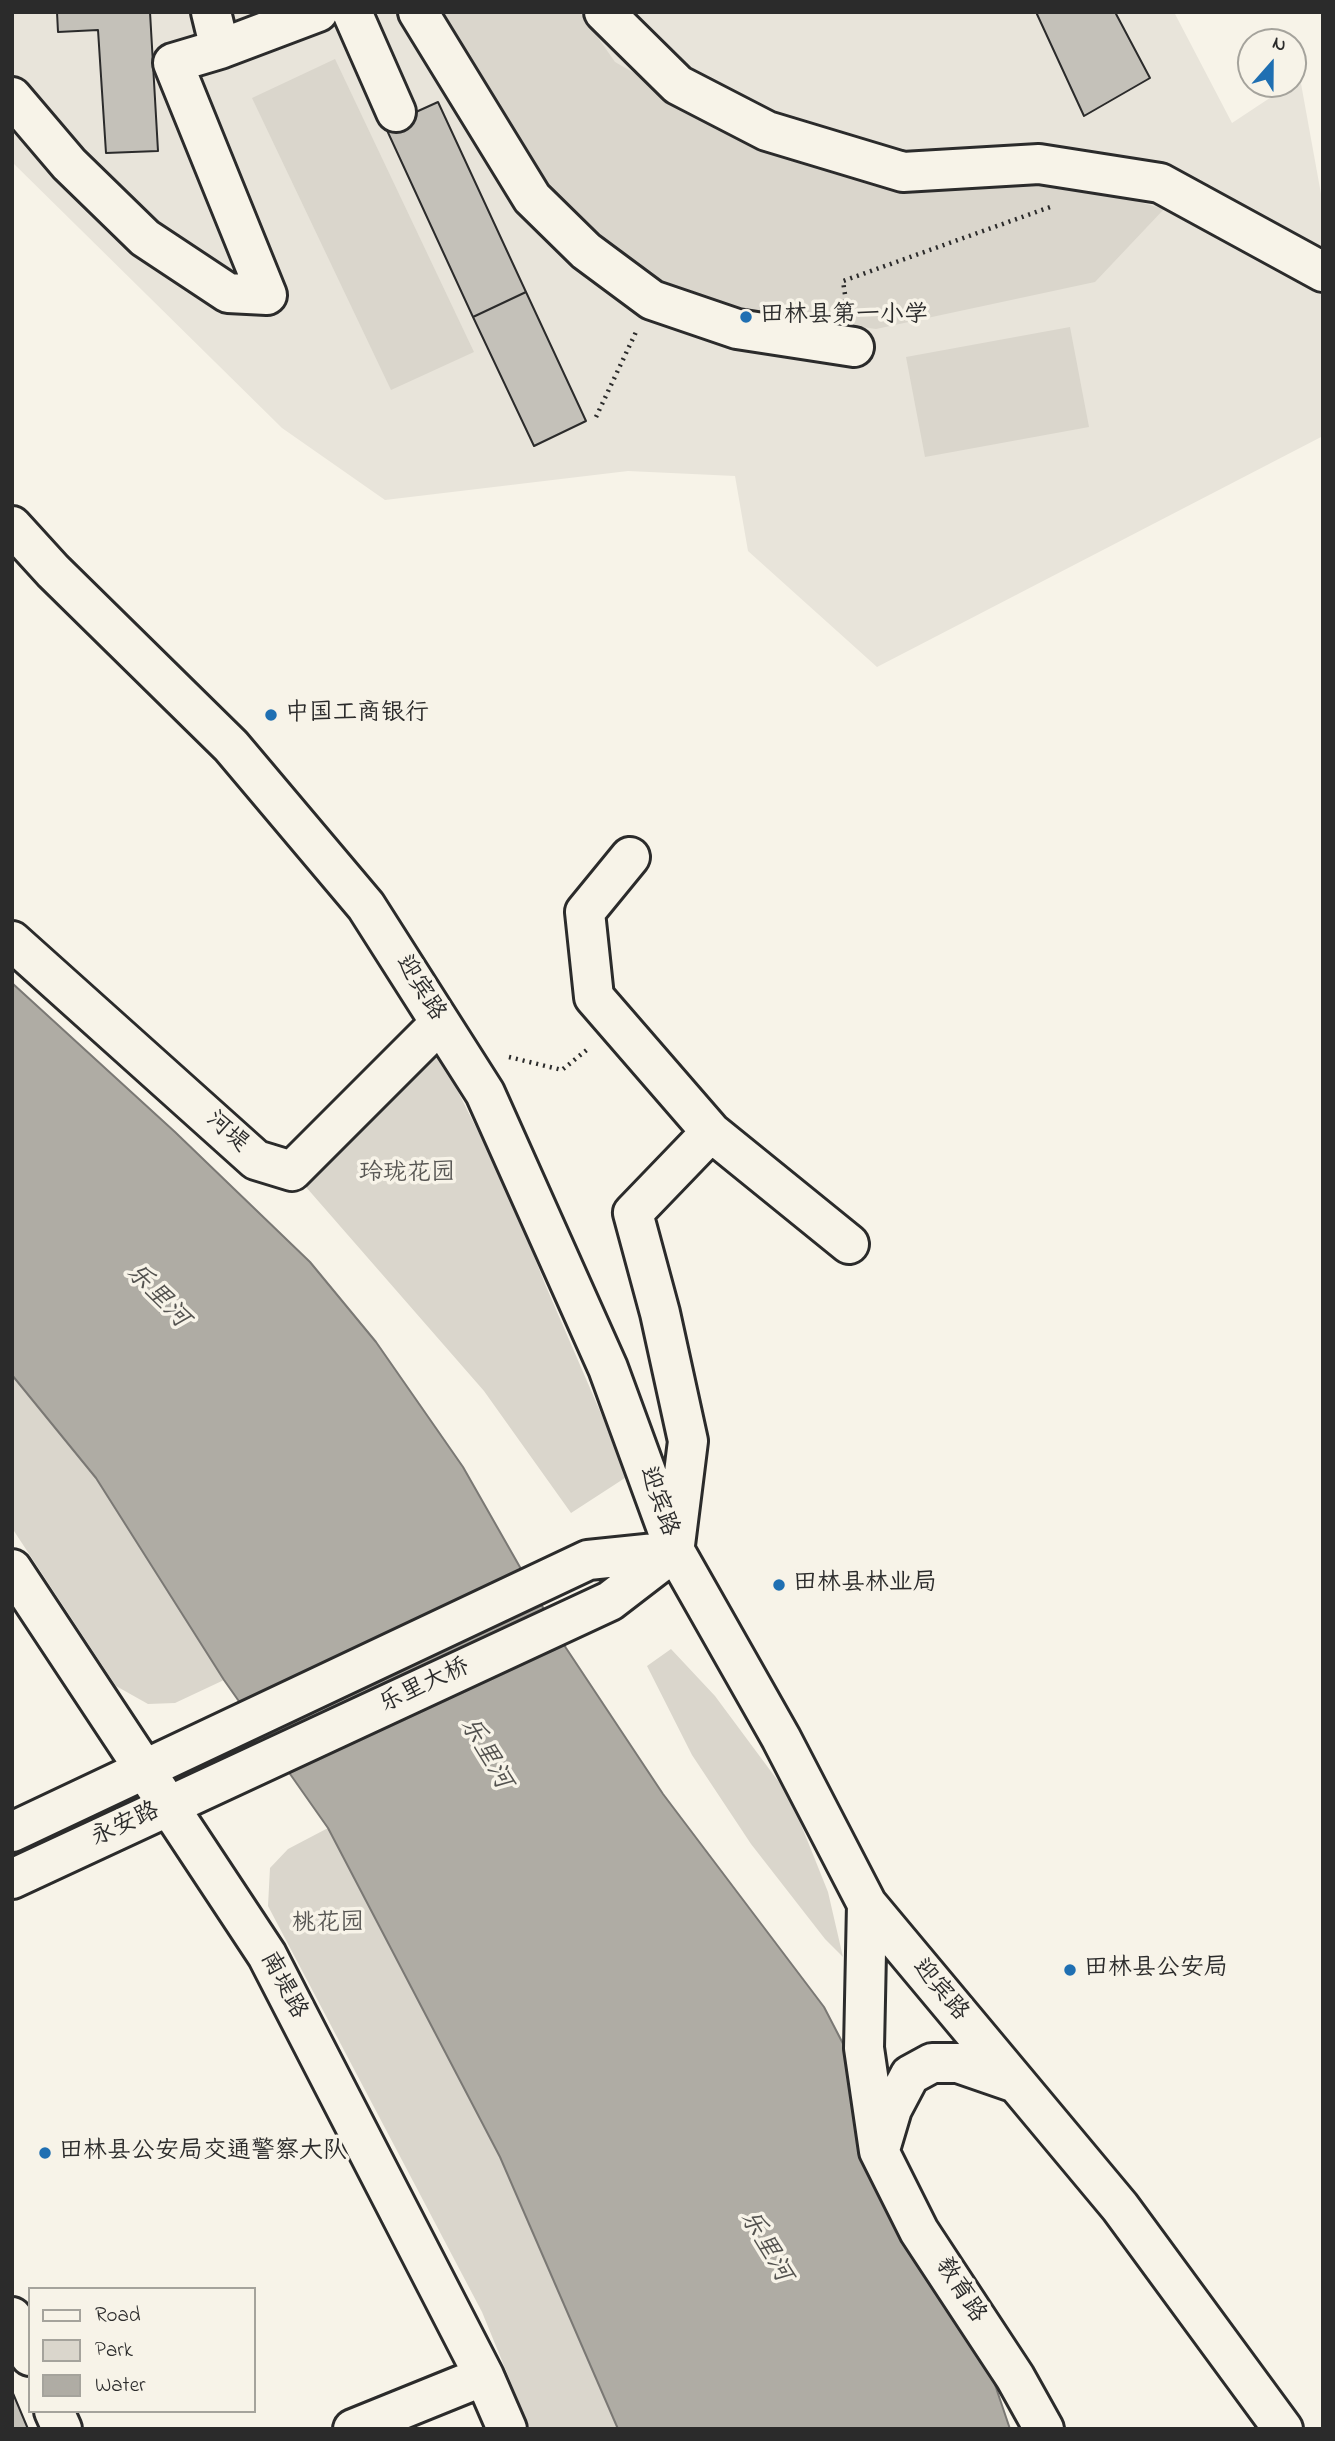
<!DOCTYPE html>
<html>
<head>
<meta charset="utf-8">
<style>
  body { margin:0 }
  #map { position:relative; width:1335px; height:2441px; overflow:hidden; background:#f7f3e8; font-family:"Indie Flower",sans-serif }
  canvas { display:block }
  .frame { position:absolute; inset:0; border:14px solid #2b2b2b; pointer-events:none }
  .legend { position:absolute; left:28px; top:2287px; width:228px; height:126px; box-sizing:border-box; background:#f7f3e8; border:2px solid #a5a39c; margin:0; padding:9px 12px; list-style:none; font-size:21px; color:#2b2b2b }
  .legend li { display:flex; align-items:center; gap:14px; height:35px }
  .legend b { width:35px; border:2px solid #a5a39c }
  .north { position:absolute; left:1237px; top:28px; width:70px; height:70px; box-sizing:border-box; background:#f7f3e8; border:2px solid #a5a39c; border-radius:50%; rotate:21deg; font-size:19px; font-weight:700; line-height:28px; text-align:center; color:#2b2b2b }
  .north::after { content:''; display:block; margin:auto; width:24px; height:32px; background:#1f6fb2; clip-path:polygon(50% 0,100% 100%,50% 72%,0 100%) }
</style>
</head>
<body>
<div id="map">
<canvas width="1335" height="2441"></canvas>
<div class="frame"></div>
<ul class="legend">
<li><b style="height:9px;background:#f7f3e8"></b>Road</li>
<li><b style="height:19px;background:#dad6cc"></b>Park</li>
<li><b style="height:19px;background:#afaca4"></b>Water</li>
</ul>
<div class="north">N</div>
</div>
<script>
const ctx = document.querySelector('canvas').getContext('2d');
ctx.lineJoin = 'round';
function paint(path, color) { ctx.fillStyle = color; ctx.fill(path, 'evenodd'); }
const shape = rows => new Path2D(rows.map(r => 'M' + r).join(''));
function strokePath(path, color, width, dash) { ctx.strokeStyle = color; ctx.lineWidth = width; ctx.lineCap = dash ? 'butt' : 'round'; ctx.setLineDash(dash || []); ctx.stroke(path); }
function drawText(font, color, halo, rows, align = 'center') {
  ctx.font = font + ' "Indie Flower","LXGW WenKai TC",sans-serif'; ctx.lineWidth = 7; ctx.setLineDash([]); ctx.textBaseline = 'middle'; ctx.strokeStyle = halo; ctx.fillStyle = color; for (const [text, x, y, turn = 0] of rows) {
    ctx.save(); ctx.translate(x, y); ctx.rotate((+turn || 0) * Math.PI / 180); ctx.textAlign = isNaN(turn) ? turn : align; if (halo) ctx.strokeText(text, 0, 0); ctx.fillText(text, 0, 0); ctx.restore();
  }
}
paint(shape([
  [12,12,1174,12,1232,123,1300,78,1323,205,1323,436,877,667,748,551,735,476,628,471,385,500,282,428,12,162]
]), '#e8e4da');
paint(shape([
  [440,12,580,12,615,62,725,125,833,174,914,188,1053,178,1164,209,1095,282,876,329,766,314,699,298,614,258,548,191],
  [335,59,474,352,391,390,252,98],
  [1070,327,1089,427,925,457,906,357],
  [429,1034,509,1193,545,1284,628,1476,571,1513,484,1391,292,1171],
  [12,1375,96,1478,224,1680,175,1703,148,1704,116,1686,12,1528],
  [671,1649,715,1696,790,1797,828,1892,843,1957,825,1939,751,1844,692,1755,647,1666],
  [328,1828,500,2157,618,2429,530,2429,482,2312,268,1906,270,1868,288,1849]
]), '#dad6cc');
const water = shape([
  [12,983,175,1132,310,1262,376,1342,463,1467,566,1648,663,1794,824,2007,948,2246,1010,2429,618,2429,500,2157,328,1828,224,1680,96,1478,12,1375,12,983]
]);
paint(water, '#afaca4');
strokePath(water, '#7a7874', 2);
const building = shape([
  [57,12,150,12,158,151,106,153,98,30,58,32,57,12],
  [1036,12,1115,12,1150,78,1084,116,1036,12],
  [438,102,526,292,473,317,385,126,438,102],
  [526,292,586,421,534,446,473,317,526,292],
  [12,2391,28,2429,12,2429,12,2391]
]);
paint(building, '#c4c1b9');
strokePath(building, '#2b2b2b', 2);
const minor = shape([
  [352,12,396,112],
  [418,12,532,198,586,251,652,300,737,329,854,347],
  [604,12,678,85,767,131,903,172,1039,164,1160,183,1323,272],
  [220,49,318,12],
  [12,97,69,164,145,238,228,293,267,295,173,63,220,49,211,12],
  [12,526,53,571,231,746,366,906,485,1093,608,1368,675,1551,781,1738,867,1904,1120,2207,1283,2429],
  [630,857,585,912,594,997,711,1132,849,1244],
  [12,941,256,1160,292,1171,440,1023],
  [675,1545,688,1441,660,1313,633,1213,711,1132],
  [12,1569,267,1955,484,2376,507,2429],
  [12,1832,588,1560,675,1551],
  [12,1879,610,1601,675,1551],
  [867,1904,864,2048,879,2151,919,2231,1015,2377,1044,2429],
  [881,2146,892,2109,910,2075,932,2063,958,2063,1016,2083],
  [12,2317,30,2356],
  [54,2411,62,2429],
  [353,2429,484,2376]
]);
strokePath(minor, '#2b2b2b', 44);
strokePath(shape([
  [847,308,843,281,1053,206],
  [596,417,636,332],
  [509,1057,562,1070,589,1048]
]), '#2b2b2b', 4.5, [2, 5]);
strokePath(minor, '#f7f3e8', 38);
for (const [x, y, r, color] of [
  [746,317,7,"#1f6fb2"],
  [271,715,7,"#1f6fb2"],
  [779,1585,7,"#1f6fb2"],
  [1070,1970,7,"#1f6fb2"],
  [45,2153,7,"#1f6fb2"]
]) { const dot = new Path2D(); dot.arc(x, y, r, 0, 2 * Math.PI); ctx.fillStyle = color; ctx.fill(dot); strokePath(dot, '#f7f3e8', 2.5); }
drawText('24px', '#2b2b2b', '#f7f3e8', [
  ["田林县第一小学",760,317],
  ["中国工商银行",285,715],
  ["田林县林业局",793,1585],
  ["田林县公安局",1084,1970],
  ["田林县公安局交通警察大队",59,2153]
], 'left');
drawText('24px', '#2b2b2b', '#f7f3e8', [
  ["迎宾路",419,989,58],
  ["河堤",226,1133,42],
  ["迎宾路",657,1502,70],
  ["乐里大桥",425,1687,-25],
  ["永安路",126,1826,-25],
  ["南堤路",282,1986,62],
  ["迎宾路",939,1991,50],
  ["教育路",959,2291,57]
]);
drawText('24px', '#575653', '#f7f3e8', [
  ["玲珑花园",407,1175],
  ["桃花园",328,1925]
]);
drawText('italic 26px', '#53524f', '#f7f3e8', [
  ["乐里河",156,1297,46],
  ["乐里河",484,1754,60],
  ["乐里河",764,2247,60]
]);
</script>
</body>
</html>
